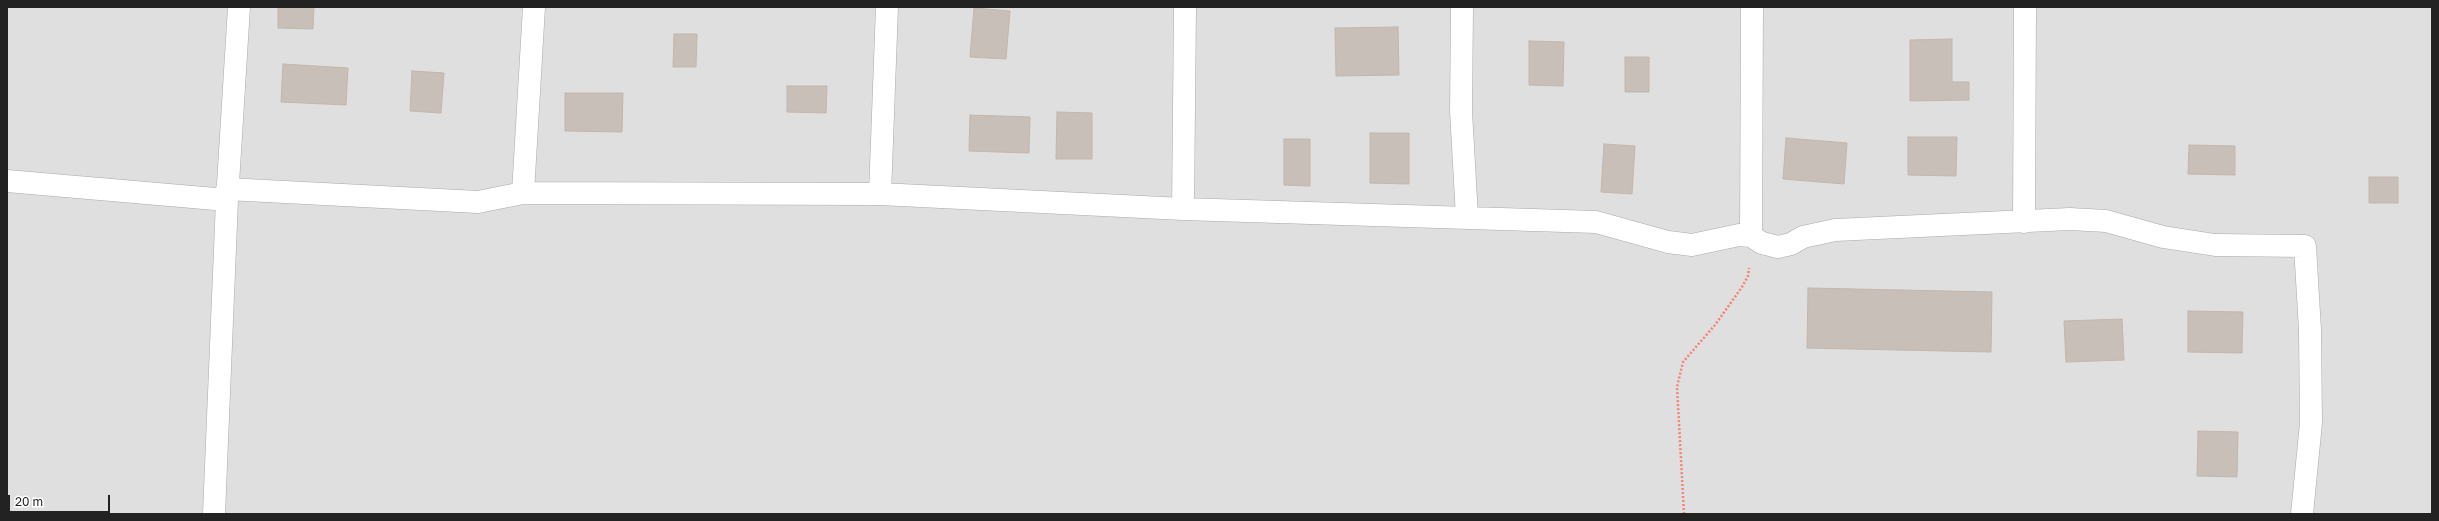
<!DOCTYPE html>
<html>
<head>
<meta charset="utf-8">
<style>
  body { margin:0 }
  #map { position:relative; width:2439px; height:521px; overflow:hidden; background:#f2efe9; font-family:"Golos Text",sans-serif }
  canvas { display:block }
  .frame { position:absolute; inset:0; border:8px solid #222; pointer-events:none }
  .scale { position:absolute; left:8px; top:495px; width:102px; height:18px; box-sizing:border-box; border:2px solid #222; border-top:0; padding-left:5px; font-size:12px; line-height:14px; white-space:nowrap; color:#222; -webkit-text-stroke:3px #fff; paint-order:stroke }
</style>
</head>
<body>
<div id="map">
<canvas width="2439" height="521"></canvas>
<div class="frame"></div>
<div class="scale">20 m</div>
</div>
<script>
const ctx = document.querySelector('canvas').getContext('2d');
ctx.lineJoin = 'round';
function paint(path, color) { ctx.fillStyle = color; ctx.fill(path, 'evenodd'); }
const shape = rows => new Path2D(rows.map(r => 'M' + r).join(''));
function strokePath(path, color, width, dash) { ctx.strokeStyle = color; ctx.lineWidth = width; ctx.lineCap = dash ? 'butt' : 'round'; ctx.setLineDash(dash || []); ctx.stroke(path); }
paint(shape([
  [7,7,2432,7,2432,514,7,514]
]), '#e0dfdf');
const building = shape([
  [278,7,314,7,313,29,278,28,278,7],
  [974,8,1010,11,1006,59,970,57,974,8],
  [1398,27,1399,75,1336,76,1335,28,1398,27],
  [674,34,697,34,696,67,673,67,674,34],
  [1952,39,1952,82,1969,82,1969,100,1910,101,1910,40,1952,39],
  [1529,41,1564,42,1563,86,1529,85,1529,41],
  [1625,57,1649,57,1649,92,1625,92,1625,57],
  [283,64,348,68,346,105,281,102,283,64],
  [412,71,444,73,441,113,410,111,412,71],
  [787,86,827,86,826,113,787,112,787,86],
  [565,93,623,93,622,132,565,131,565,93],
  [1057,112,1092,113,1092,159,1056,159,1057,112],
  [970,115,1030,117,1029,153,969,151,970,115],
  [1370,133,1409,133,1409,184,1370,183,1370,133],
  [1908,137,1957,137,1956,176,1908,175,1908,137],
  [1786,138,1847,143,1844,184,1783,179,1786,138],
  [1284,139,1310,139,1310,186,1284,185,1284,139],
  [1604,144,1635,146,1632,194,1601,192,1604,144],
  [2189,145,2235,146,2235,175,2188,174,2189,145],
  [2369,177,2398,177,2398,203,2369,203,2369,177],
  [1808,288,1992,292,1991,352,1807,348,1808,288],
  [2188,311,2243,312,2242,353,2188,352,2188,311],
  [2122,319,2124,360,2066,362,2064,321,2122,319],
  [2198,431,2238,432,2237,477,2197,476,2198,431]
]);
paint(building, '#c7bfb8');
strokePath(building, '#c4b6ab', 1);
const street = shape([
  [1462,7,1461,111,1467,217],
  [7,181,227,200],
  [227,189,478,202,523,193,880,194,1183,209,1596,222,1668,242,1692,245,1739,235,1751,236,1762,243,1778,247,1791,244,1803,237,1835,230,2070,219,2106,221,2163,237,2215,245,2305,246,2310,330,2311,423,2302,514],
  [523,193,534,7],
  [880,194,887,7],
  [1183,209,1185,7],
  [2024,222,2025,7],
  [1751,236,1752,7],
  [214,514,227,200,239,7]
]);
strokePath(street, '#a9a9a9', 23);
strokePath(shape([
  [1684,514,1677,387,1683,362,1715,325,1742,287,1748,276,1749,268]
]), '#fa8072', 2.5, [2, 2]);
strokePath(street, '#fff', 22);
</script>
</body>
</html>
